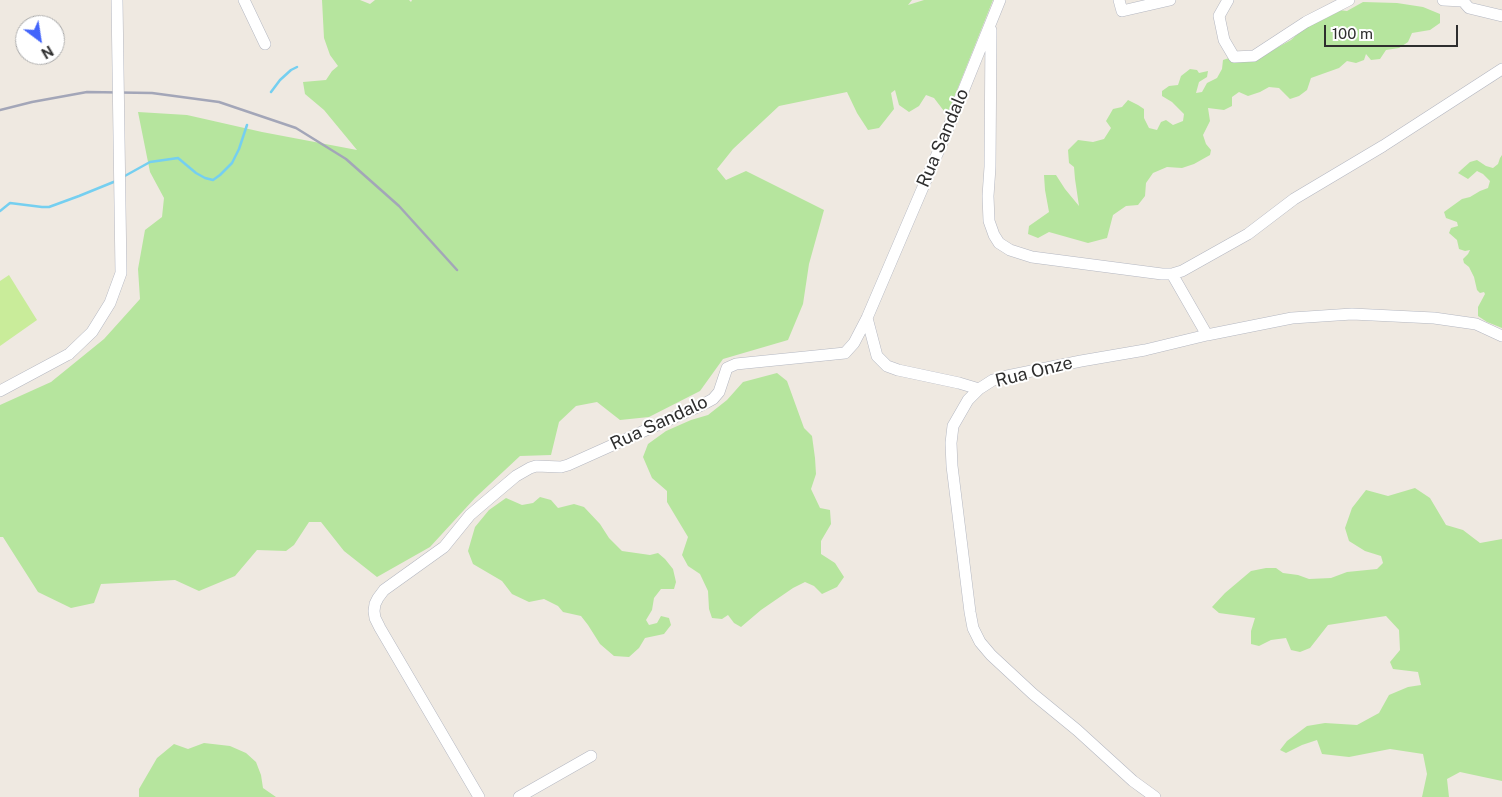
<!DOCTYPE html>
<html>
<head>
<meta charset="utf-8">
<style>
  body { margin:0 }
  #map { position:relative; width:1502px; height:797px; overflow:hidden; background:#efe9e1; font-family:"Public Sans",sans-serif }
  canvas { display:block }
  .north { position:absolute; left:15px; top:15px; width:50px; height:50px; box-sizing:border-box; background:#fff; border:1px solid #ababab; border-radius:50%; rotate:149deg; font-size:14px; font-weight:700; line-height:20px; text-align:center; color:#2e2e2e }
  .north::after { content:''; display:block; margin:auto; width:18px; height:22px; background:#4264fb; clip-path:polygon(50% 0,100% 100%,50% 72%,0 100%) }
  .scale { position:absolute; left:1324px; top:25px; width:134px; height:22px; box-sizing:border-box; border:2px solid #2e2e2e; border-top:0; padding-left:6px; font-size:15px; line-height:18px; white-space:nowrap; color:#2e2e2e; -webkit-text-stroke:4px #fff; paint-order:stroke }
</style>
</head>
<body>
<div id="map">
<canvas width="1502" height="797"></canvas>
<div class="north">N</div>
<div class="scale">100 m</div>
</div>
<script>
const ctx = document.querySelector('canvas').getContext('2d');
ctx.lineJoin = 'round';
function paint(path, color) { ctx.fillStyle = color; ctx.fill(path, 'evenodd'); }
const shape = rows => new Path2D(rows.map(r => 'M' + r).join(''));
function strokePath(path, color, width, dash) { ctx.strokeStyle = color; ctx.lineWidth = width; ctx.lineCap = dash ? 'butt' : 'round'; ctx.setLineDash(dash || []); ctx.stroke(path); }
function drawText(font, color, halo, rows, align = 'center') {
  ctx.font = font + ' "Public Sans",sans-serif'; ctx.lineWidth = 4; ctx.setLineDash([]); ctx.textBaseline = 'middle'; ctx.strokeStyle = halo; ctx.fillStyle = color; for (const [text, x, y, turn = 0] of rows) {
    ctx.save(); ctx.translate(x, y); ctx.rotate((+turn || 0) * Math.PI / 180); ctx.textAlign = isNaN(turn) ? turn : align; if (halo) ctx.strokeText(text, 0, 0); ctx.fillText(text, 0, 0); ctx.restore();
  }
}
paint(shape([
  [322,0,360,0,370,4,375,0,409,0,411,2,412,0,912,0,908,5,924,0,993,0,947,115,934,98,926,95,919,106,909,112,899,105,895,90,891,93,894,109,879,128,868,130,857,113,847,92,779,106,733,149,717,169,726,180,746,171,824,210,809,264,803,304,788,340,723,359,700,391,649,417,620,420,597,402,576,406,559,422,551,455,520,456,475,498,430,547,377,577,344,551,321,522,309,522,294,545,286,551,257,550,235,576,199,591,175,580,101,584,94,603,71,608,38,592,3,537,0,537,0,405,51,382,104,339,140,299,138,269,145,230,162,217,164,198,150,172,138,112,187,115,262,132,357,150,324,110,305,94,303,82,326,80,332,71,338,66,330,55,324,38],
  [1363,2,1397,3,1423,7,1440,14,1440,23,1430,30,1412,33,1408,42,1399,48,1386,50,1380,59,1371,60,1366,54,1364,60,1356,63,1347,61,1339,68,1311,78,1307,90,1299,96,1290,99,1279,88,1269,87,1260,92,1248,96,1239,92,1232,97,1232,106,1224,110,1208,108,1210,121,1203,135,1206,144,1211,150,1210,155,1194,164,1182,168,1167,167,1153,173,1146,183,1145,196,1138,205,1126,206,1113,215,1107,238,1088,243,1049,232,1038,238,1028,234,1029,226,1049,212,1045,190,1044,175,1056,175,1065,189,1079,206,1075,179,1074,167,1069,163,1068,150,1078,140,1093,142,1104,139,1111,128,1106,121,1113,109,1122,107,1128,100,1138,105,1144,109,1144,118,1149,128,1157,130,1161,122,1166,120,1173,125,1183,121,1184,114,1172,102,1162,96,1162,91,1169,86,1178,85,1181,76,1190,69,1197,70,1199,73,1208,71,1207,77,1199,82,1196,93,1202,92,1207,83,1217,78,1222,69,1223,60,1229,58,1260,57,1291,40,1302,30,1339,10,1347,11],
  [1502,155,1502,328,1487,322,1478,316,1478,307,1485,294,1484,292,1480,293,1477,290,1474,277,1469,267,1464,263,1463,259,1468,254,1470,250,1465,251,1459,249,1457,240,1449,233,1451,228,1458,226,1457,222,1446,218,1444,212,1462,199,1470,197,1480,191,1488,188,1490,181,1483,174,1477,171,1468,179,1458,173,1461,170,1470,162,1477,160,1486,166,1493,168,1498,164,1500,158],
  [777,373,787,381,804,428,812,436,815,458,816,474,811,489,820,508,830,510,831,524,821,541,821,554,835,563,844,577,837,587,822,594,814,586,805,582,793,588,761,610,741,627,734,623,728,615,722,619,712,618,709,609,708,591,700,574,688,566,682,555,688,537,667,502,667,491,652,478,643,457,648,444,666,431,691,420,708,415,727,400,743,382],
  [1415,488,1430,498,1446,525,1463,530,1480,543,1502,539,1502,781,1460,772,1447,779,1449,797,1422,797,1427,774,1423,754,1390,749,1349,757,1322,754,1317,740,1302,745,1286,753,1280,750,1287,741,1307,726,1325,723,1357,725,1379,713,1389,695,1408,687,1421,685,1418,672,1393,669,1390,662,1400,650,1399,630,1386,616,1328,625,1310,648,1300,652,1291,650,1286,638,1271,640,1259,646,1251,644,1251,631,1255,618,1219,613,1212,607,1225,593,1251,571,1266,568,1276,568,1283,573,1298,575,1309,579,1331,578,1347,572,1377,569,1383,563,1381,556,1365,551,1349,541,1345,528,1352,508,1366,490,1388,496],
  [540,497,551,500,558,508,574,504,584,507,600,524,609,538,622,551,650,555,658,553,665,559,673,569,676,582,674,589,661,589,654,598,652,610,646,620,649,625,657,623,661,616,669,618,671,625,664,634,645,638,639,648,629,657,614,656,600,644,588,625,581,616,563,612,558,606,544,599,529,602,512,594,502,581,473,564,468,551,475,527,489,510,506,498,522,505,533,503],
  [204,743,230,746,246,753,256,762,261,775,263,788,276,797,139,797,139,789,157,758,174,744,188,749]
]), '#b6e59e');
paint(shape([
  [9,275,37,320,0,346,0,281]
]), '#c9ec9a');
strokePath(shape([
  [271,92,280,80,291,70,297,67],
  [123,177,150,162,178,158,196,173,205,178,213,180,220,175,232,163,239,149,247,125],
  [0,211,10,203,42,207,49,207,79,196,116,181]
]), '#75cff0', 2.5);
const minor = shape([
  [244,0,265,44],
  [1119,0,1122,11,1170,0],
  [1228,0,1219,16,1224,40,1234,57,1254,56,1306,22,1349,0],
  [1443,0,1463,1],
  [1462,0,1469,8,1502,16],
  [991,30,990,167,988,196,989,221,994,235,999,243,1010,250,1032,257,1162,274,1172,274,1182,271,1248,234,1294,199,1383,146,1502,69],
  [1172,274,1207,335],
  [867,318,877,356,887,366,898,370,959,383,979,389],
  [0,391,69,354],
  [479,797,380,628,375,618,374,611,375,604,378,598,384,590,444,547,470,515,484,503,516,476,530,468,536,466,561,467,568,465,702,405,713,399,719,392,727,368,736,364,845,353,854,343,867,318,947,131,1000,0],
  [519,797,591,756],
  [1155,797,1133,781,1077,730,1033,694,991,655,980,642,973,628,970,612,952,466,951,443,953,426,968,400,979,389,993,380,1007,376,1081,361,1145,350,1207,335,1292,318,1352,314,1434,318,1476,324,1502,336]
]);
strokePath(minor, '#b4b7c1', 12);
strokePath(minor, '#fff', 11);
strokePath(shape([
  [0,110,32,102,87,92,152,93,219,102,296,128,346,159,399,206,457,270]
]), '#a3a6b8', 2.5);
const minorBridge = shape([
  [69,354,92,332,110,303,121,273,117,0]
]);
strokePath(minorBridge, '#b4b7c1', 12, []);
strokePath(minorBridge, '#fff', 11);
drawText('18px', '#2e2e2e', '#fff', [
  ["Rua Sandalo",943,138,-67],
  ["Rua Onze",1034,372,-14],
  ["Rua Sandalo",659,423,-25]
]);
</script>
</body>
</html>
